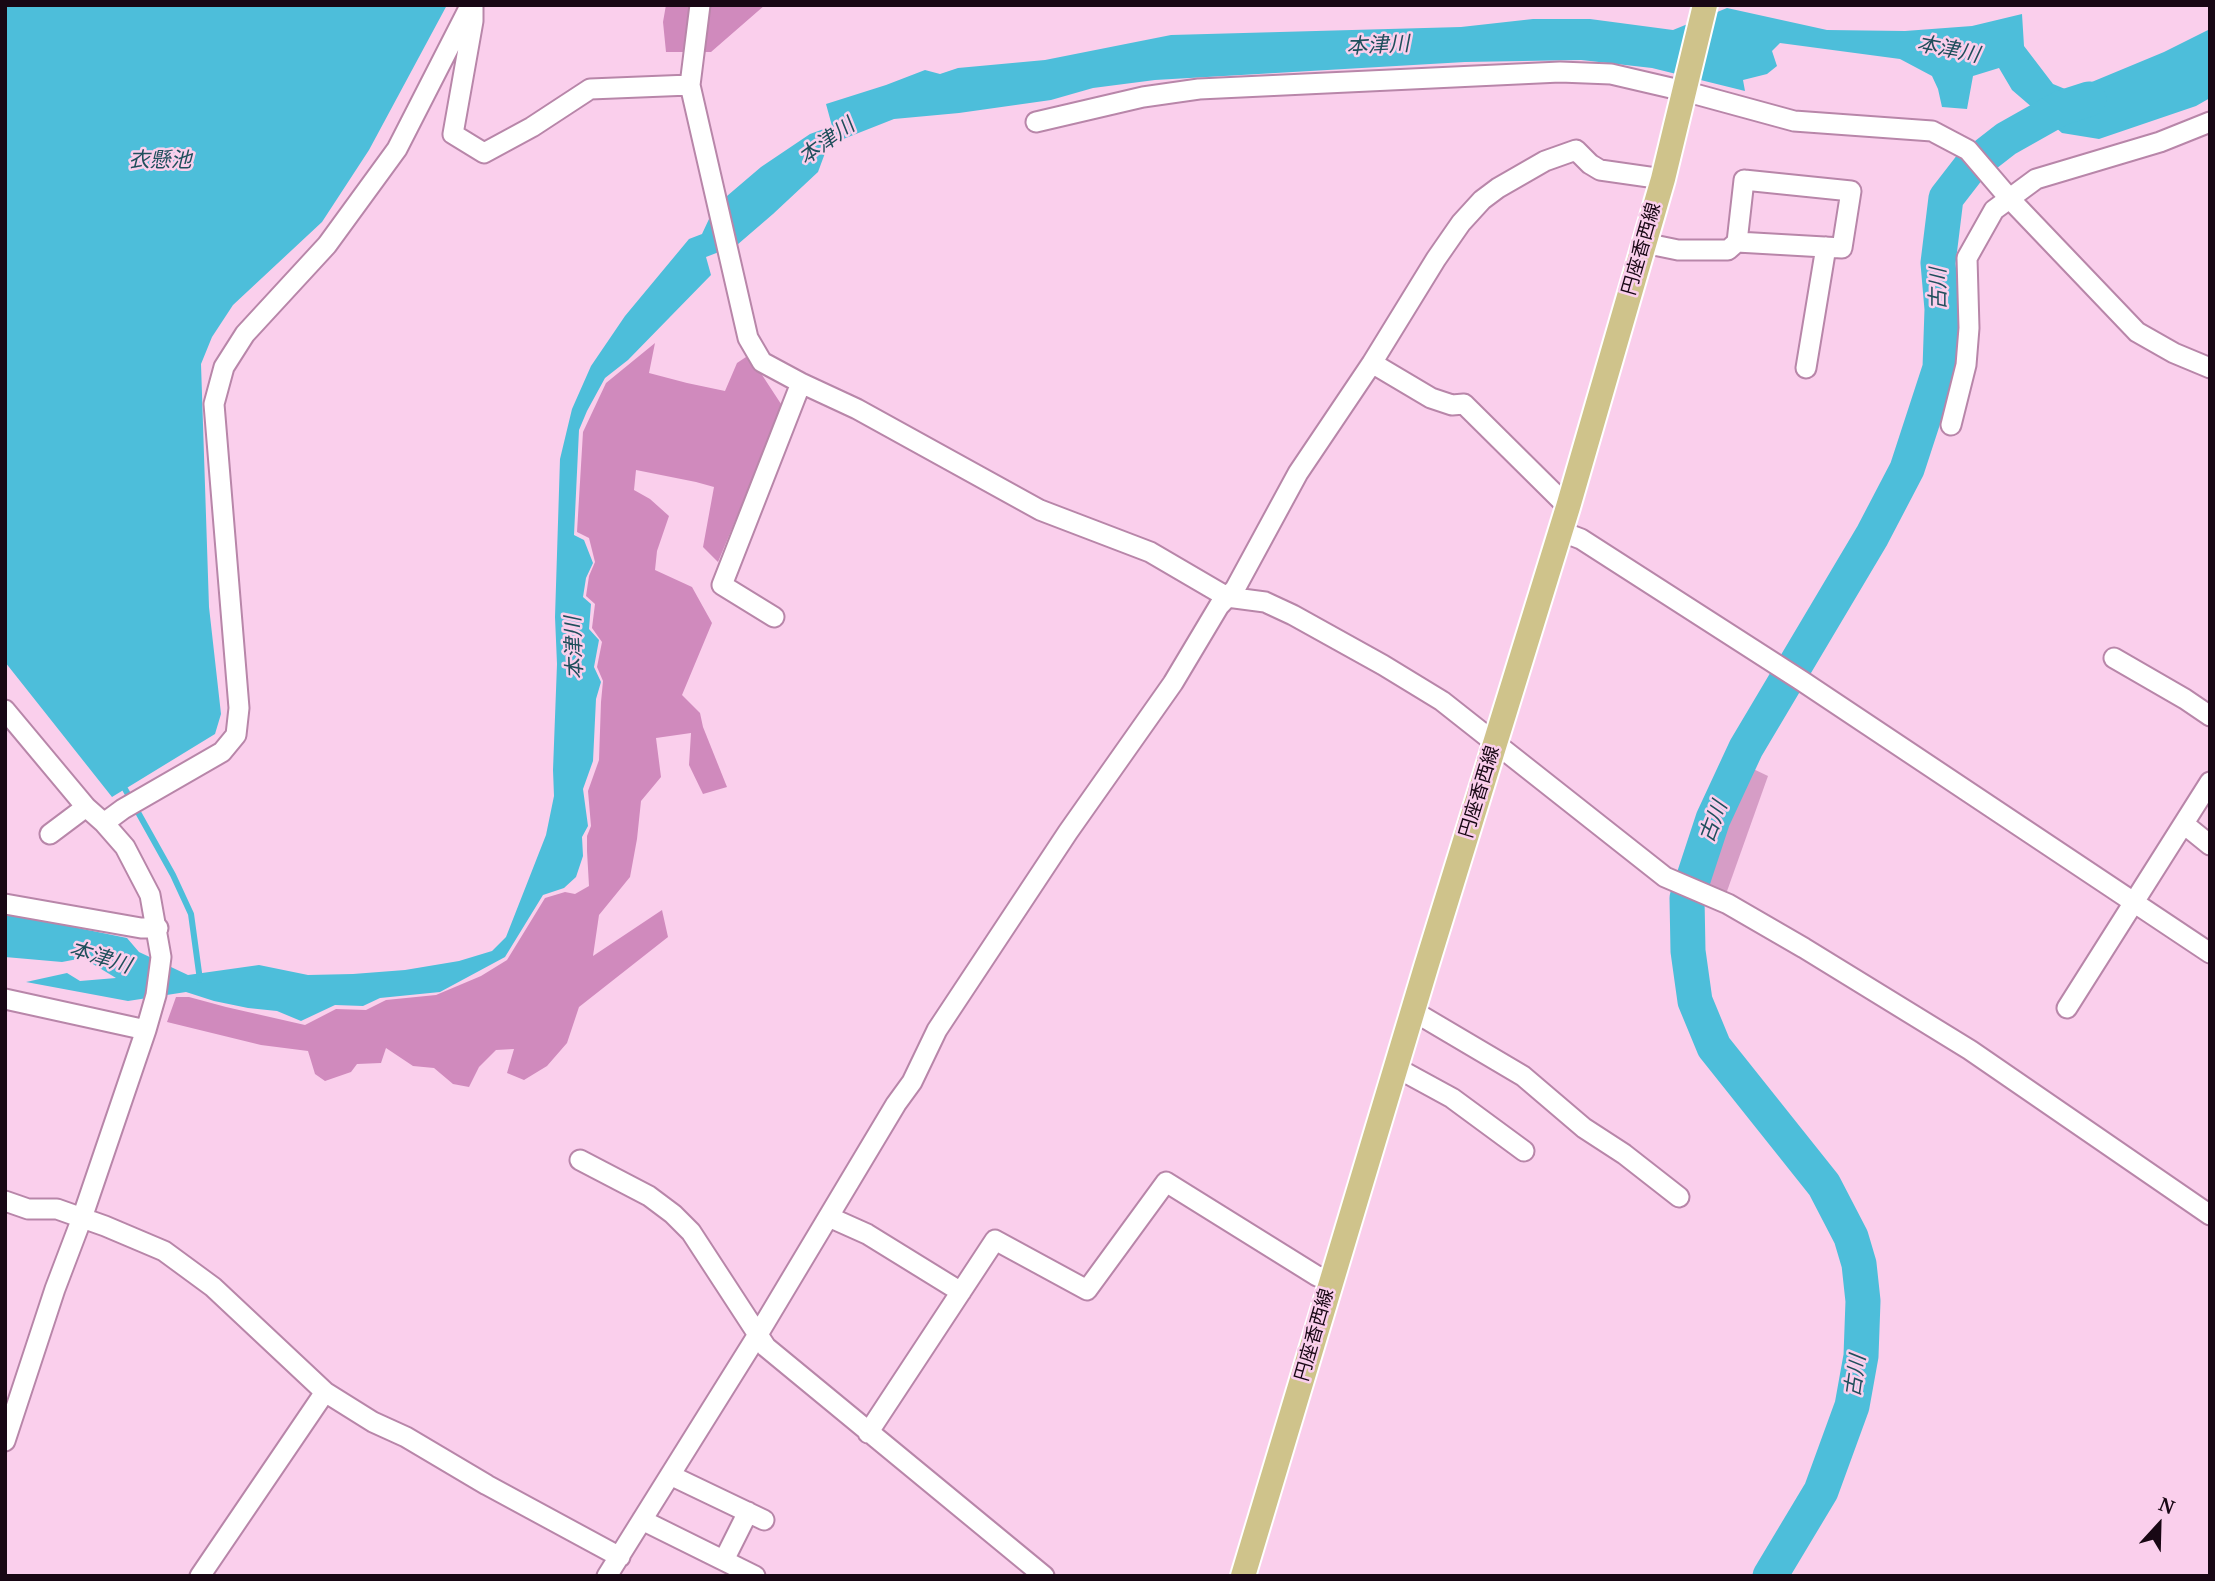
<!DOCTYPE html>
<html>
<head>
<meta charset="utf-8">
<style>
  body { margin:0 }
  #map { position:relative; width:2215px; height:1581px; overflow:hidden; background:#facfec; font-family:"Noto Serif",serif }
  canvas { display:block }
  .frame { position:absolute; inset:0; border:7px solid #180714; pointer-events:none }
  .north { position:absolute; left:2124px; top:1490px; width:70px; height:70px; -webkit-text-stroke:5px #facfec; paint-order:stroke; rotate:22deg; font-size:19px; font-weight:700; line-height:28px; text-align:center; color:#180714 }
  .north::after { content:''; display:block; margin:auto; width:24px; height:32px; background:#180714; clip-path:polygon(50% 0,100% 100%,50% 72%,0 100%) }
</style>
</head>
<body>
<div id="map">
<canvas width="2215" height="1581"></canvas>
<div class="frame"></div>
<div class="north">N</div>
</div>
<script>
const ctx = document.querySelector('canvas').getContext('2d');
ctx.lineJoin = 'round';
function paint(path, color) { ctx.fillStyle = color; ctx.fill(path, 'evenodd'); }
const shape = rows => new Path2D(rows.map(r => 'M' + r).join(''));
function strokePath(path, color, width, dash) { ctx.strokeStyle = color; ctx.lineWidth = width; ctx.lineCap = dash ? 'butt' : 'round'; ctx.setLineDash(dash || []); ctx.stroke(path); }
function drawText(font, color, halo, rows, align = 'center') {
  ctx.font = font + ' "Noto Serif","Noto Sans JP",serif'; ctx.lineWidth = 5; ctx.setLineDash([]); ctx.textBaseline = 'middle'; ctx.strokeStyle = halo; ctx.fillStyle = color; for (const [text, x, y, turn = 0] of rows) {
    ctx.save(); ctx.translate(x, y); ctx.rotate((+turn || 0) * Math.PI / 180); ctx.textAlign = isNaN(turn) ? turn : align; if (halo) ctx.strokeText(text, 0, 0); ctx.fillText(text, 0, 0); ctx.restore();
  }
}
paint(shape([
  [1747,766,1768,776,1726,894,1699,882,1738,782]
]), '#d69dc6');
paint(shape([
  [666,5,765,5,711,52,666,52,663,22],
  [655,343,649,373,687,383,725,391,737,363,749,355,783,407,718,562,703,547,714,487,696,482,636,470,634,490,650,499,669,516,657,551,655,570,692,587,712,623,682,695,700,713,703,727,727,787,703,794,689,765,691,733,656,738,661,777,641,801,637,839,630,877,599,915,593,956,662,910,668,937,579,1007,567,1043,547,1066,524,1080,507,1073,514,1049,496,1050,479,1067,469,1087,453,1084,434,1068,413,1066,386,1048,381,1063,357,1064,351,1072,325,1081,315,1074,308,1051,261,1045,167,1022,176,997,189,997,226,1007,305,1025,336,1009,366,1010,386,1000,436,995,481,976,507,960,545,898,565,892,575,894,589,886,587,851,587,836,591,826,588,791,599,760,601,702,603,681,597,667,602,642,592,628,595,604,586,596,589,576,595,562,589,538,577,532,583,432,606,383]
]), '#d08abd');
paint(shape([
  [5,5,447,5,369,150,322,222,233,305,212,337,201,364,209,607,221,714,215,734,112,797,5,662],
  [1727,8,1827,30,1905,31,1972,26,2022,14,2024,46,2053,84,2070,91,2164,52,2210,29,2210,98,2196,106,2099,139,2062,133,2012,90,1999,68,1973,76,1967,109,1942,107,1938,89,1932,76,1900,59,1780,43,1772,51,1777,66,1767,74,1743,80,1745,91,1652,68,1581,60,1465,62,1155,80,1093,88,1051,100,959,113,894,119,828,145,818,172,773,214,737,245,706,257,711,275,628,360,605,378,587,411,579,430,574,535,584,540,593,563,586,578,583,597,591,604,589,629,599,640,594,667,601,682,596,699,593,761,583,789,588,826,582,837,583,856,576,877,564,888,543,895,505,957,440,992,380,998,363,1006,335,1005,301,1021,277,1011,248,1008,214,1001,186,992,128,1001,26,982,67,973,80,981,116,978,83,958,62,962,5,957,5,913,127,938,139,952,188,975,259,965,308,975,353,974,405,970,459,961,492,951,506,937,546,835,554,796,553,770,557,664,555,617,560,459,572,409,591,366,625,316,689,239,702,234,709,219,727,196,761,167,810,134,832,126,826,104,886,85,925,70,940,74,958,68,1045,60,1171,35,1461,27,1533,19,1590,19,1673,30]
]), '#4dbeda');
strokePath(shape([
  [125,789,173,875,191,914,200,980]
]), '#4dbeda', 6);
strokePath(shape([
  [1770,1576,1821,1491,1852,1406,1861,1356,1863,1301,1859,1264,1851,1237,1824,1185,1714,1047,1695,1001,1688,951,1687,898,1713,819,1746,748,1872,536,1907,469,1940,368,1942,309,1938,263,1946,198,1970,167,2006,139,2061,108,2089,99]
]), '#4dbeda', 35);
const minor = shape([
  [473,5,473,21,453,134,484,153,532,127,590,89,690,85,748,338,762,362,801,383,857,409,1040,510,1150,552,1227,597,1265,602,1293,615,1383,665,1442,701,1665,877,1728,904,1804,948,1970,1050,2210,1215],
  [690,85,700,5],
  [1036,122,1143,97,1199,89,1560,72,1611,74,1684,91,1794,121,1932,131,1968,150,2009,198,2137,332,2174,353,2210,368],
  [1744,180,1851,191,1842,248,1737,242,1744,180],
  [1644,243,1678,250,1728,250,1737,242],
  [1372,363,1431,398,1452,405,1464,404,1568,507],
  [1806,368,1826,247],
  [1951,425,1966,365,1969,328,1967,258,1994,210,2036,179,2160,142,2210,122],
  [1560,531,1581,539,1802,681,2210,953],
  [774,617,722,585,801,383],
  [2114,658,2185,699,2210,716],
  [5,710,86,807,104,823,125,847,150,895,161,957,156,995,146,1030,82,1218,55,1289,5,1441],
  [104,823,123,809,222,752,236,735,239,708,214,404,224,367,245,334,327,245,397,149,468,10],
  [2184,824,2210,845],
  [50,834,86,807],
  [5,904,141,928,158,928],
  [5,999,146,1030],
  [2067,1008,2210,782],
  [1413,1011,1523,1076,1584,1128,1624,1154,1679,1197],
  [1397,1068,1452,1098,1524,1151],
  [580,1160,649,1196,673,1214,691,1232,766,1347,1044,1576],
  [5,1201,28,1209,57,1209,105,1226,164,1251,213,1287,325,1392,373,1422,406,1437,487,1485,620,1557],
  [829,1217,867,1234,961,1292],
  [868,1433,995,1240,1087,1290,1166,1182,1317,1276,1331,1280],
  [670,1475,764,1520],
  [642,1520,755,1576],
  [724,1560,748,1512],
  [200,1576,325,1392],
  [607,1576,757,1336,896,1104,912,1082,937,1030,1068,832,1173,683,1219,606,1235,589,1298,473,1372,363,1436,259,1461,223,1482,200,1498,188,1545,161,1576,150,1590,164,1600,170,1663,179]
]);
const major = shape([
  [1243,1576,1426,967,1568,507,1663,179,1705,5]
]);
strokePath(minor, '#b886a9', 23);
strokePath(major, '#fff', 28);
strokePath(minor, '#fff', 19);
strokePath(major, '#cfc38b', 24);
drawText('19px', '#180714', '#facfec', [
  ["円座香西線",1642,249,-74],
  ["円座香西線",1480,792,-73],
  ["円座香西線",1315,1335,-74]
]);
drawText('italic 21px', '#1f4f5c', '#facfec', [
  ["本津川",1378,46,-3],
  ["本津川",1948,50,11],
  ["本津川",827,142,-36],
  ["衣懸池",160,161],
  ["古川",1939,289,-90],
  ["本津川",575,648,-92],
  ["古川",1714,822,-69],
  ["本津川",100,958,17],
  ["古川",1856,1376,-82]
]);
</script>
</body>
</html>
